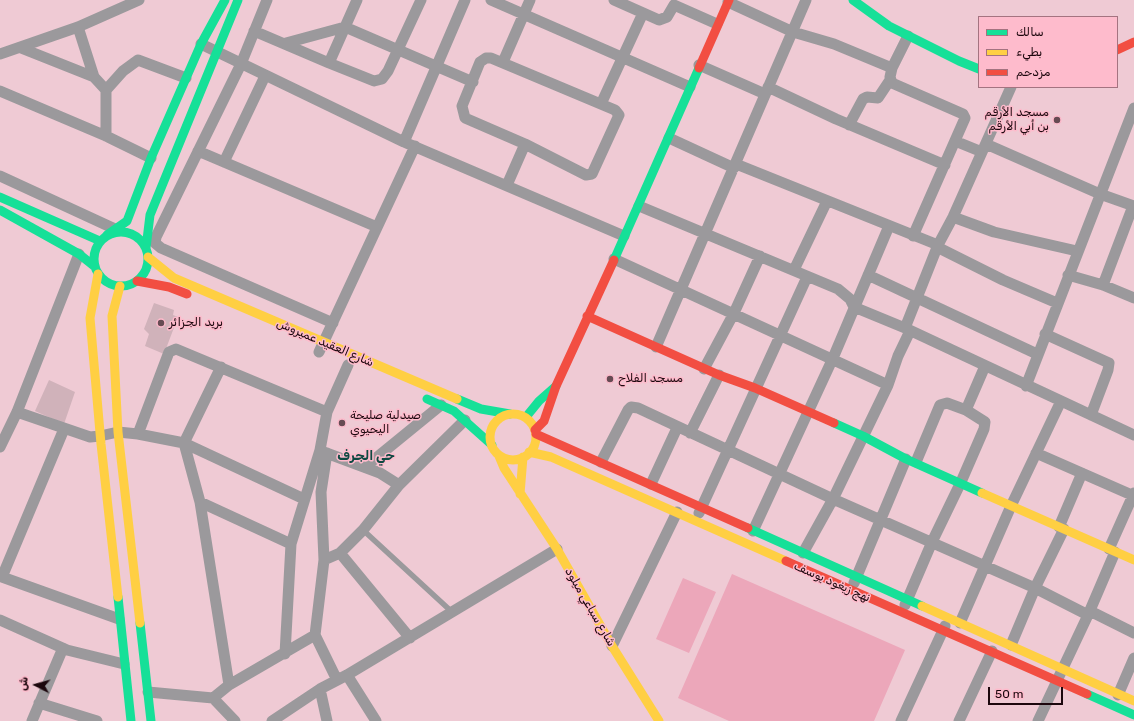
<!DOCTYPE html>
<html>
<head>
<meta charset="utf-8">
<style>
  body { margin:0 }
  #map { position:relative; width:1134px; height:721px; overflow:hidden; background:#efcad4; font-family:Rubik,"Noto Sans Arabic",sans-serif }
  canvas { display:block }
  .legend { position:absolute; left:978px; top:16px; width:140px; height:72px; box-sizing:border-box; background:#febbcc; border:1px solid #a47380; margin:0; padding:5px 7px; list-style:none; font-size:12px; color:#1c070d }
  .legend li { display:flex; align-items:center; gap:8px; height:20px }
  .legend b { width:20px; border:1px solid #a47380 }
  .north { position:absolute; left:16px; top:665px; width:40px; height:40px; -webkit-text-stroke:3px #febbcc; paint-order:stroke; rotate:276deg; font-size:11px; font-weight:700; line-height:16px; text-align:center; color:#1c070d }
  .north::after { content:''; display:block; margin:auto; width:14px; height:18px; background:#1c070d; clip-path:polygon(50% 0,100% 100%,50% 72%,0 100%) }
  .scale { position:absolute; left:988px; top:687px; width:75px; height:18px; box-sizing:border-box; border:2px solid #1c070d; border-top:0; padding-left:5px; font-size:12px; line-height:14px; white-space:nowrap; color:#1c070d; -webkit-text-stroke:3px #febbcc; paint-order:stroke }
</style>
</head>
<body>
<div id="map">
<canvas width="1134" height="721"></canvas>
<ul class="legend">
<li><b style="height:5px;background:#16e098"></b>سالك</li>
<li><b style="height:5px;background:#ffcf43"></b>بطيء</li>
<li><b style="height:5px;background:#f24e42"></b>مزدحم</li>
</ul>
<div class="north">ش</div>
<div class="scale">50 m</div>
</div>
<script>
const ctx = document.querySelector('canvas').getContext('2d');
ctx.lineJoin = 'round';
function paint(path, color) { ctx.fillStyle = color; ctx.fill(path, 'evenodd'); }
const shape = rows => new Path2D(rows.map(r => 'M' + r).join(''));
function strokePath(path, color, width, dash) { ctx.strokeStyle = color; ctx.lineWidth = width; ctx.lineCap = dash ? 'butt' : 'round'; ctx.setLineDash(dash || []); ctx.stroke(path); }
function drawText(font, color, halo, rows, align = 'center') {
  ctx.font = font + ' Rubik,"Noto Sans Arabic",sans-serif'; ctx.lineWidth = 3; ctx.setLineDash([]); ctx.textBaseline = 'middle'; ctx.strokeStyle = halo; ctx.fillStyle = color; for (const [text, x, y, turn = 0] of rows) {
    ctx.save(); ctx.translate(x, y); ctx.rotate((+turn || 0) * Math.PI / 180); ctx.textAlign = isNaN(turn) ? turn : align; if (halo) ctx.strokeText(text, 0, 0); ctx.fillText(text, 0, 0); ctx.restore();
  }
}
paint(shape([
  [732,574,905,650,874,721,729,721,678,698],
  [683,578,716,592,689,653,656,639]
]), '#eca7ba');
paint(shape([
  [154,303,174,310,173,315,178,317,164,354,145,346,149,334,144,329],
  [49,380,75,392,64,424,35,411]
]), '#d0b2ba');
strokePath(shape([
  [363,530,452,612]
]), '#9b999c', 5.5);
strokePath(shape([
  [267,0,241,64,156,237,155,243,161,248,333,323],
  [491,0,690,87],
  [614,0,659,20,667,17,674,5,717,24],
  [728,2,793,32,834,44,892,68],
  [78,27,94,77,106,90,106,136],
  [254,31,329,63,374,81,382,79,388,71,421,0],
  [908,36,892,68,890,77,892,83,963,114,965,118,913,236],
  [286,43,345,27,473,82],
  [201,44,404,142,624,236],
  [21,48,94,77],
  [0,54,78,27,139,0],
  [486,58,491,58,615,110,619,115,592,174,586,175,525,144,465,118,462,106,480,62,486,58],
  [503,62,530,0],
  [329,63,357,0],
  [699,65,765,94],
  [768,87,836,119,945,165],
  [106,90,123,71,138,60,186,78],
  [0,91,106,136,151,158],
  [601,104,643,13],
  [849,125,863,99,867,97,878,98,890,80],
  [669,138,734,168],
  [955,141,982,152],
  [404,142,465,0],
  [986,144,1100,194,1134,206],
  [198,151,377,227],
  [224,162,265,76],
  [736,164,938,245],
  [0,176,115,229],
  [507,185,525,144],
  [639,206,838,289,850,299,854,307,905,328,1134,435],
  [953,217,994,232,1077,251],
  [937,247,1003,280,1057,303],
  [614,259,888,385],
  [794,270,827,201],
  [868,275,1037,354],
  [1068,275,1103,285,1134,298],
  [1103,285,1133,206],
  [905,328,938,245,953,217,1011,87],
  [1045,334,1109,363,1108,370,1091,415],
  [656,347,806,0],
  [319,352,415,146],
  [221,367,184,443,200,502,229,685,315,635],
  [704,369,734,313,760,256],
  [1026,386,1134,108],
  [966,410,985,366],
  [17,412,90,437,100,436,118,432,138,434,184,443,304,499],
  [64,429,2,577,119,619],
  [690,433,719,375],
  [138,434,169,352,176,349,327,412],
  [0,447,17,412,79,254],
  [321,451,380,473,399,485],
  [327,453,321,492,324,560,315,635,337,680],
  [1036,453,1134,496],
  [601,462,628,410,631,407,638,408,833,499,1035,588,1088,615],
  [365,467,441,405],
  [651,484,677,428],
  [200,502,291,544],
  [699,513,807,277],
  [1059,527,1082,473],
  [753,531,833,358,889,226],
  [1109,549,1134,493],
  [340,553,410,638],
  [803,553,833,499,888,385,898,356,910,331],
  [324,560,340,553,363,530,399,485,465,420],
  [854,583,906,459],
  [905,605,932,542,961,482,984,429,985,422,966,410,947,403,940,405,916,462],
  [1090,611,1134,633],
  [0,620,67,650,124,664],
  [960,623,1011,506,1061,401],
  [1011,645,1035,588,1064,529],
  [612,646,677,512],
  [285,654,291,544,320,450,327,412,348,365],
  [347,675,376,721],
  [229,685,213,698,235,721],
  [320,689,327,721],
  [148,692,213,698],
  [1118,695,1134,658],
  [39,703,97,721],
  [32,721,63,648],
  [272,721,320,689,347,675,557,549],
  [901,721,945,626],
  [959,721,992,651],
  [1038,721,1088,615,1115,552]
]), '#9b999c', 11);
strokePath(shape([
  [853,0,889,26,959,61,979,69],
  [0,197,100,241],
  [0,210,79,254,94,266],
  '94 259a27 27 0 1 1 54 0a27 27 0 1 1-54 0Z',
  [107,235,127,221,151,158,201,44,225,0],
  [146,248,150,215,238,0],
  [614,260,699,68],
  [427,399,454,411,492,445],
  [457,399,481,409,510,414],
  [526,417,539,401,556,386],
  [834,423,863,436,906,459,982,493],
  [748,528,922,606],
  [118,597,131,721],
  [140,623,151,721],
  [1087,694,1134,715]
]), '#16e098', 9);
strokePath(shape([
  [148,257,174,278,457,399],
  [98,274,90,318,101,444,118,597],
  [120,286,112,316,118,432,140,623],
  '490 437a23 23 0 1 1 46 0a23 23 0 1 1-46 0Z',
  [529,452,551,457,786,561],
  [499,456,504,468,557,549,612,646,659,721],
  [982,493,1134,560],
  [520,494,523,457],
  [922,606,1134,701]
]), '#ffcf43', 9);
strokePath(shape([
  [1117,50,1134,42],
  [699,68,729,0],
  [137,281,169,287,187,294],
  [587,316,719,375,755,388,834,423],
  [535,430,544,421,556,386,614,260],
  [536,434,748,528],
  [786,561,1087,694]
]), '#f24e42', 9);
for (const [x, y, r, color] of [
  [1057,120,4,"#664b53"],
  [161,323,4,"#664b53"],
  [610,379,4,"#664b53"],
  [342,423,4,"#664b53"]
]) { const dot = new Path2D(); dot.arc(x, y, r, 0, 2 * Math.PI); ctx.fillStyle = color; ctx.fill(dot); strokePath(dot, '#febbcc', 1.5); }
drawText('12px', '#1c070d', '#febbcc', [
  ["مسجد الأرقم",1049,113,"right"],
  ["بن أبي الأرقم",1049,127,"right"],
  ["بريد الجزائر",169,323],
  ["مسجد الفلاح",618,379],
  ["صيدلية صليحة",350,416],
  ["اليحيوي",350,430]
], 'left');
drawText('12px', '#1c070d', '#febbcc', [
  ["شارع العقيد عميروش",325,343,23],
  ["نهج زيغود يوسف",832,582,24],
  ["شارع سباعي ميلود",590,607,60]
]);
drawText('bold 13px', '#0d4942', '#febbcc', [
  ["حي الجرف",366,456]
]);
</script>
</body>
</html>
